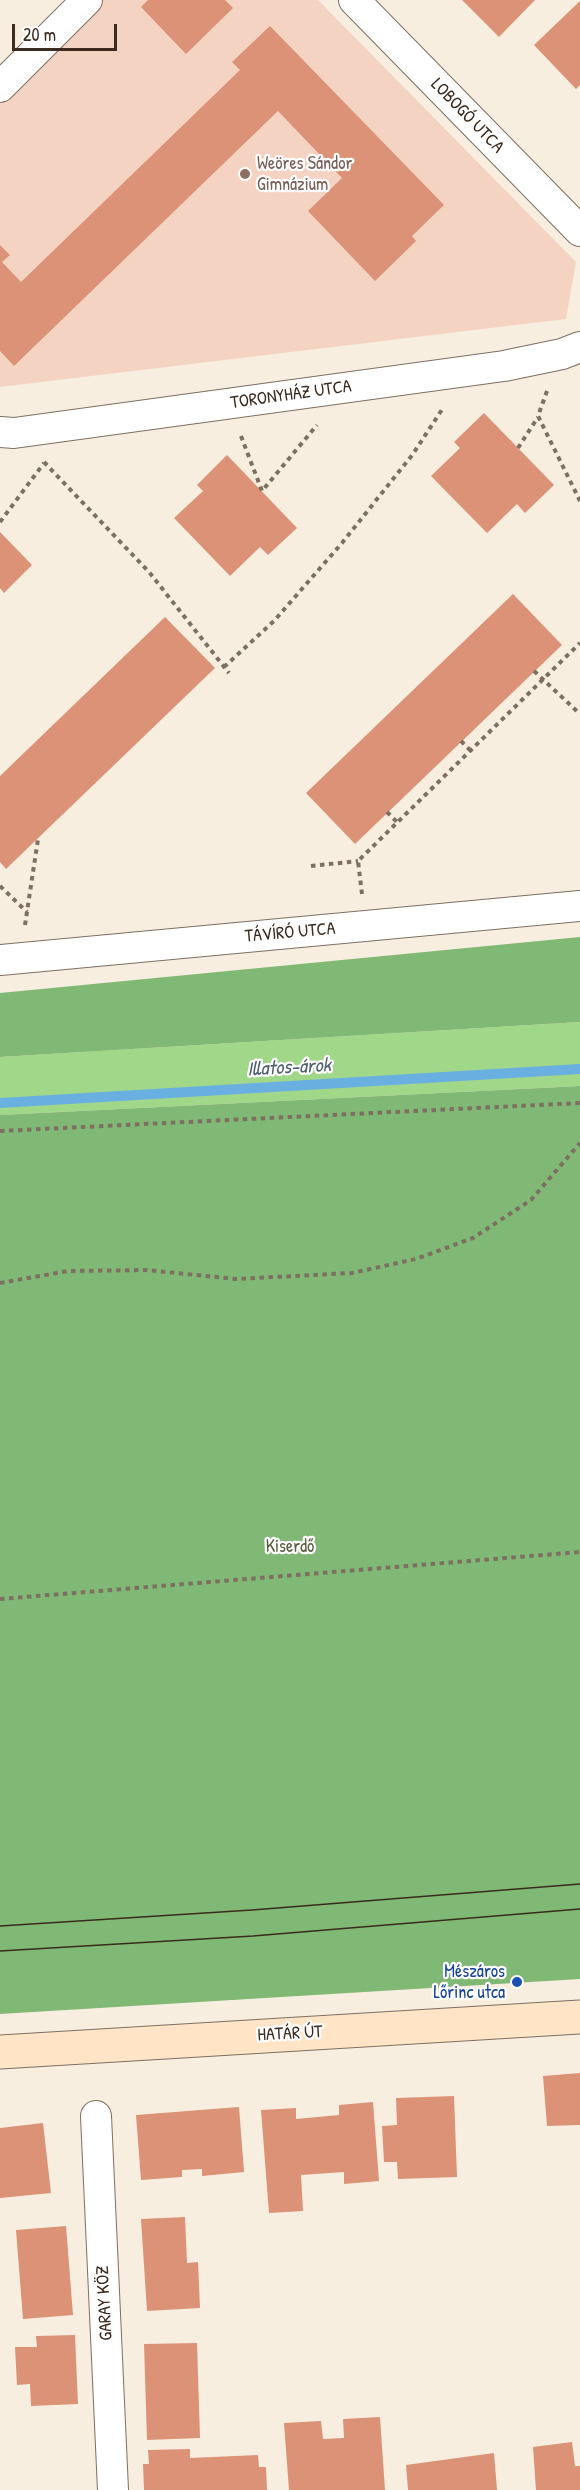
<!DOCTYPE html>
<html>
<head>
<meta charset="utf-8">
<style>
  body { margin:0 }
  #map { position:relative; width:580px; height:2490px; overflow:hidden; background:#f8eedf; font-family:"Patrick Hand",sans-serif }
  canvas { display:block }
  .scale { position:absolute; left:12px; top:24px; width:105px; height:27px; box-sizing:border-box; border:3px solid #3b2a1e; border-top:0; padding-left:8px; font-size:18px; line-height:21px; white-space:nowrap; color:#3b2a1e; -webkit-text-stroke:4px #fff; paint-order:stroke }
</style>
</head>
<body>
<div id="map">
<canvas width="580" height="2490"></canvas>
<div class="scale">20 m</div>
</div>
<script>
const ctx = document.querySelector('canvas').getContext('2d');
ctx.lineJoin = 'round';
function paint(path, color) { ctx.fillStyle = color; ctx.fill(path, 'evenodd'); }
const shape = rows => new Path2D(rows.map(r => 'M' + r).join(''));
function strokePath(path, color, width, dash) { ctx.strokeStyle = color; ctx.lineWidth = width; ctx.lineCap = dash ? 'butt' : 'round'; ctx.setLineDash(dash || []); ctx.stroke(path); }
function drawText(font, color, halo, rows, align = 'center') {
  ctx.font = font + ' "Patrick Hand",sans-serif'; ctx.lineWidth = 4.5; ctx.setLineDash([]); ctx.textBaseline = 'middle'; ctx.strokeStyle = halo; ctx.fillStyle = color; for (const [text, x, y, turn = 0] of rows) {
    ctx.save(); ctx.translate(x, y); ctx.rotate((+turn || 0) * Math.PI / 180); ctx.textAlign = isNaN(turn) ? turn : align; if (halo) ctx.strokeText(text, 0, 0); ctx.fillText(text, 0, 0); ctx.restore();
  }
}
paint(shape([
  [87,0,318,0,576,262,566,319,0,387,0,87]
]), '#f5d3c2');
paint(shape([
  [580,1022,580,1086,0,1115,0,1057]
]), '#a1d789');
paint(shape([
  [580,937,580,1022,0,1057,0,993],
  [580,1086,580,1979,0,2014,0,1115]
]), '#80b875');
strokePath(shape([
  [0,1103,580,1069]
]), '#69b0e0', 10);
paint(shape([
  [148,0,225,0,233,8,186,54,141,7],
  [462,0,535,0,499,37],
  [580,1,580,85,576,89,534,45],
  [270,26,444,205,412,236,416,241,375,281,308,211,342,178,278,111,14,366,0,351,0,245,10,255,2,262,21,282,240,70,232,62],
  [484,413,554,485,525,513,517,504,487,533,431,476,460,448,454,442],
  [227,455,297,528,268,555,260,547,230,576,174,518,203,491,197,485],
  [0,532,32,565,4,593,0,588],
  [513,594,562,645,355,844,306,793],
  [165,617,215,668,6,869,0,862,0,776],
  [580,2073,580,2125,547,2126,543,2076],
  [454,2096,457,2177,398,2179,397,2162,384,2162,382,2126,397,2125,396,2098],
  [373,2102,379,2181,344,2184,344,2172,301,2175,303,2211,269,2213,261,2110,296,2108,296,2119,339,2115,339,2105],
  [239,2107,244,2172,202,2176,202,2169,182,2170,182,2177,141,2180,136,2115],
  [43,2123,51,2193,0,2198,0,2128],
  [185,2217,187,2263,198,2262,200,2308,147,2311,141,2219],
  [66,2226,73,2315,23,2319,16,2230],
  [75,2335,78,2404,31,2406,30,2384,17,2385,15,2347,37,2347,36,2336],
  [197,2343,200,2438,147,2440,144,2344],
  [380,2417,385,2490,289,2490,284,2423,321,2421,323,2439,344,2438,343,2419],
  [572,2442,575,2466,580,2466,580,2490,536,2490,533,2447],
  [190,2449,190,2458,258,2455,259,2467,266,2467,267,2490,144,2490,143,2464,149,2464,148,2450],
  [494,2453,497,2490,408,2490,406,2465]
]), '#dc9276');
const minor = shape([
  [354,0,580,231],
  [0,87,87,0],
  [0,432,14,433,504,366,562,354,580,347],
  [0,960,580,906],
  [96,2116,113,2490]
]);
const secondary = shape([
  [0,2052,580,2017]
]);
strokePath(minor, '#7d6f62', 32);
strokePath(secondary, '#7d6f62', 35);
strokePath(shape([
  [547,391,538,416,580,501],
  [241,436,262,491,317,425],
  [518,448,538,417],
  [44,462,149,572,229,673],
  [0,522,44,463],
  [224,667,274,621,342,543,413,454,443,408],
  [534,671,580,714],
  [461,741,470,750],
  [387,812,397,822],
  [311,866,358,861],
  [0,886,27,912],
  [362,894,358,861,580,643],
  [25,925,38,839],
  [0,1131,580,1103],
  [0,1283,68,1271,146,1270,236,1279,352,1273,416,1259,473,1238,531,1200,580,1143],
  [0,1599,580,1552]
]), '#7d6f62', 4, [4.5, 4.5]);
strokePath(minor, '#fff', 30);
strokePath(secondary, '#ffe4c6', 33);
strokePath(shape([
  [0,1926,252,1910,580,1884],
  [0,1951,253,1936,580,1909]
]), '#3b2a1e', 1.5);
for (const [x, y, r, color] of [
  [245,174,6,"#8d6e63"],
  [517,1982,6,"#1a4fb4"]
]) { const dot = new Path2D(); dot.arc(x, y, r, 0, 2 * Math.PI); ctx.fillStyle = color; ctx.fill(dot); strokePath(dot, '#fff', 2); }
drawText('18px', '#3b2a1e', '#fff', [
  ["LOBOGÓ UTCA",467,116,46],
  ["TORONYHÁZ UTCA",291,395,-8],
  ["TÁVÍRÓ UTCA",290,933,-5],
  ["HATÁR ÚT",290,2034,-3],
  ["GARAY KÖZ",105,2303,-93]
]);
drawText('18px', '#785e54', '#fff', [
  ["Weöres Sándor",257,164],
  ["Gimnázium",257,185]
], 'left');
drawText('18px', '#5a5e3e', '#fff', [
  ["Kiserdő",290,1547]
]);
drawText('18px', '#164399', '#fff', [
  ["Mészáros",505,1972],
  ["Lőrinc utca",505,1993]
], 'right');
drawText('italic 20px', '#4d606c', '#fff', [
  ["Illatos-árok",289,1068,-3]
]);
</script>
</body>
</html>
